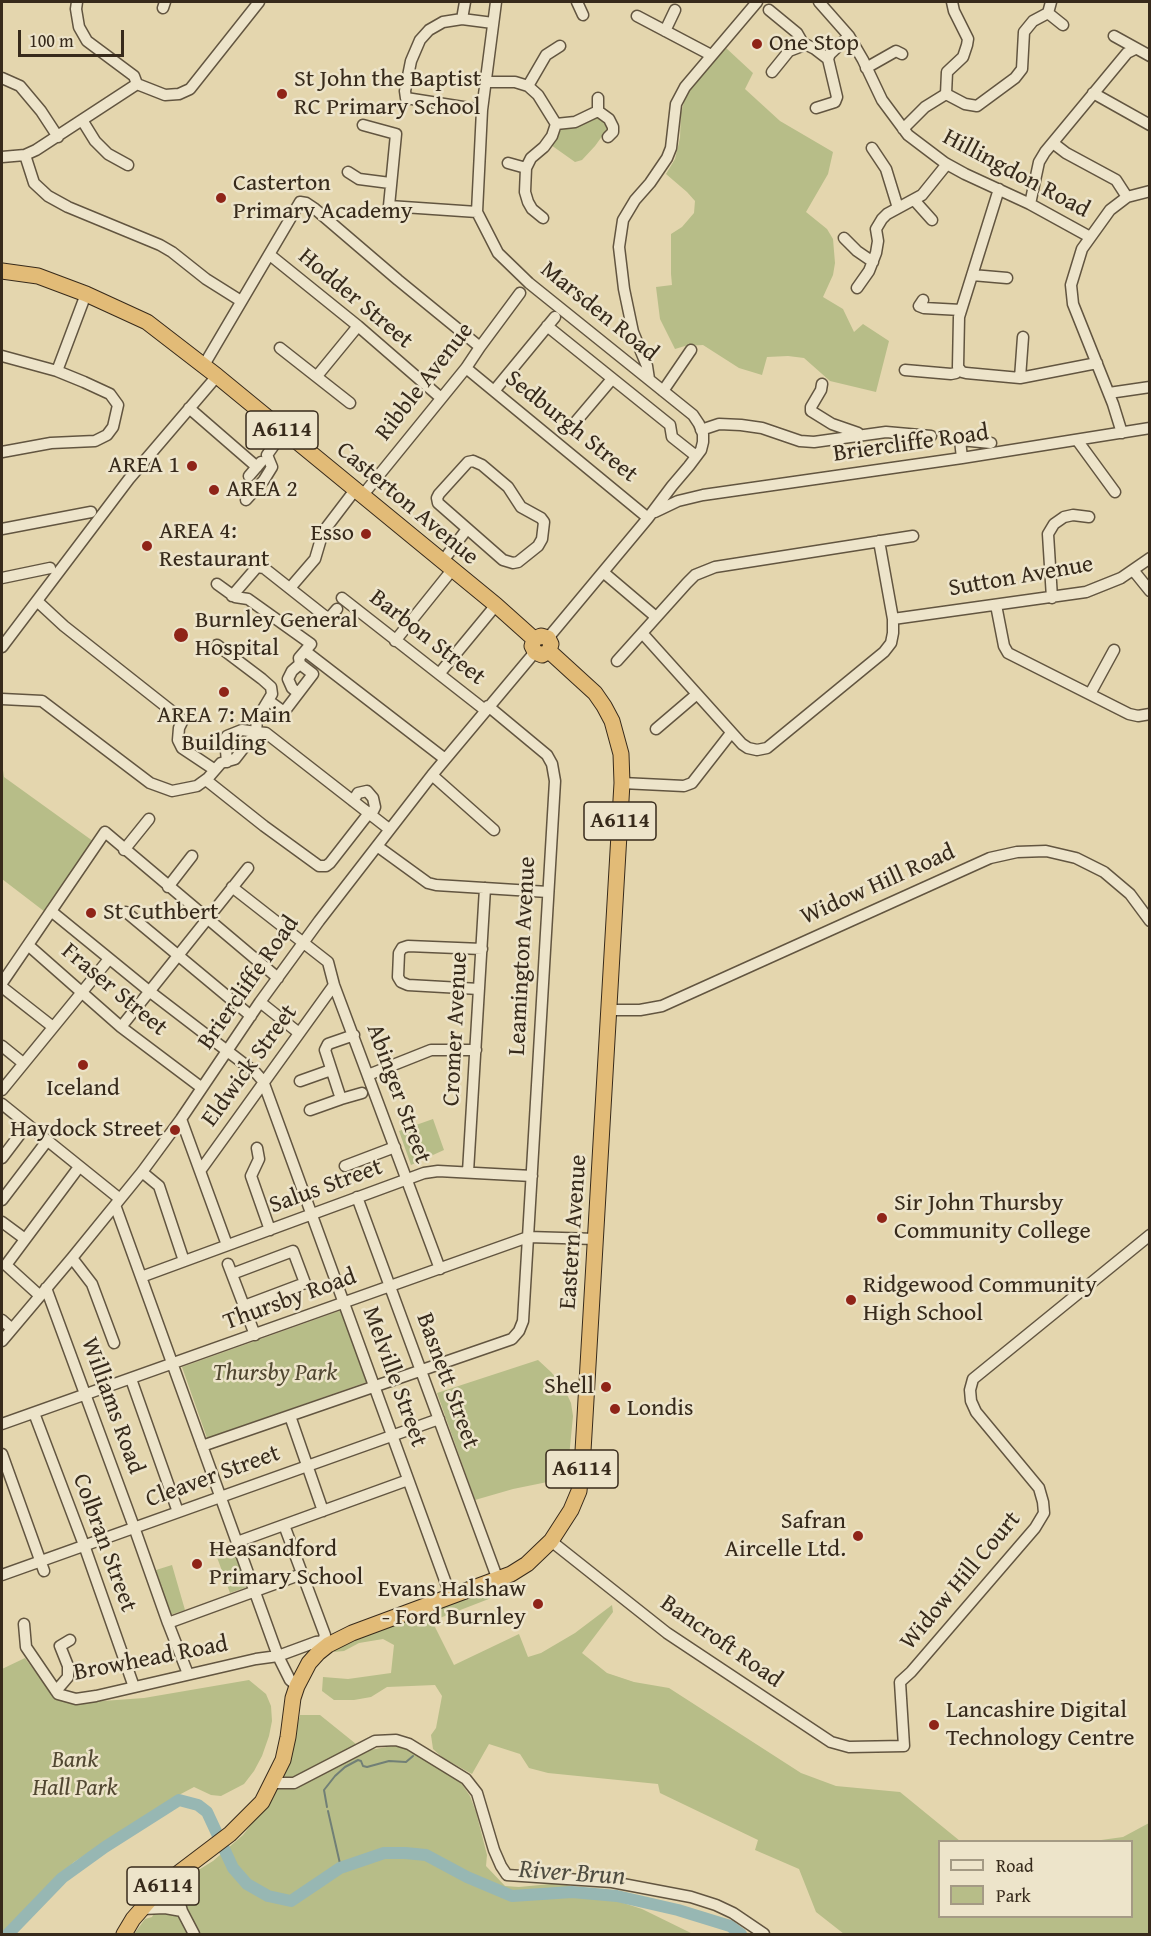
<!DOCTYPE html>
<html>
<head>
<meta charset="utf-8">
<style>
  body { margin:0 }
  #map { position:relative; width:1151px; height:1936px; overflow:hidden; background:#e4d6ae; font-family:"Gentium Book Plus",serif }
  canvas { display:block }
  .frame { position:absolute; inset:0; border:3px solid #372a1b; pointer-events:none }
  .legend { position:absolute; left:938px; top:1840px; width:195px; height:78px; box-sizing:border-box; background:#ede4ca; border:2px solid #a49a84; margin:0; padding:8px 10px; list-style:none; font-size:18px; color:#372a1b }
  .legend li { display:flex; align-items:center; gap:12px; height:30px }
  .legend b { width:30px; border:2px solid #a49a84 }
  .scale { position:absolute; left:18px; top:30px; width:106px; height:27px; box-sizing:border-box; border:3px solid #372a1b; border-top:0; padding-left:8px; font-size:18px; line-height:21px; white-space:nowrap; color:#372a1b; -webkit-text-stroke:4px #ede4ca; paint-order:stroke }
</style>
</head>
<body>
<div id="map">
<canvas width="1151" height="1936"></canvas>
<div class="frame"></div>
<ul class="legend">
<li><b style="height:8px;background:#ede4ca"></b>Road</li>
<li><b style="height:16px;background:#b7bd88"></b>Park</li>
</ul>
<div class="scale">100 m</div>
</div>
<script>
const ctx = document.querySelector('canvas').getContext('2d');
ctx.lineJoin = 'round';
function paint(path, color) { ctx.fillStyle = color; ctx.fill(path, 'evenodd'); }
const shape = rows => new Path2D(rows.map(r => 'M' + r).join(''));
function strokePath(path, color, width, dash) { ctx.strokeStyle = color; ctx.lineWidth = width; ctx.lineCap = dash ? 'butt' : 'round'; ctx.setLineDash(dash || []); ctx.stroke(path); }
function drawText(font, color, halo, rows, align = 'center') {
  ctx.font = font + ' "Gentium Book Plus",serif'; ctx.lineWidth = 5; ctx.setLineDash([]); ctx.textBaseline = 'middle'; ctx.strokeStyle = halo; ctx.fillStyle = color; for (const [text, x, y, turn = 0] of rows) {
    ctx.save(); ctx.translate(x, y); ctx.rotate((+turn || 0) * Math.PI / 180); ctx.textAlign = isNaN(turn) ? turn : align; if (halo) ctx.strokeText(text, 0, 0); ctx.fillText(text, 0, 0); ctx.restore();
  }
}
paint(shape([
  [725,47,753,73,745,89,780,121,833,152,828,174,806,212,827,229,833,239,835,263,833,275,823,297,843,309,854,332,863,324,889,341,876,392,830,381,804,358,788,356,767,357,762,375,739,368,703,345,685,346,675,349,660,319,656,287,672,285,671,274,671,234,682,227,694,213,695,201,687,192,666,174,675,159,680,138,681,112,687,93],
  [598,116,607,123,608,128,595,146,582,160,575,162,551,145,560,128],
  [2,763,4,777,97,844,49,915,2,879],
  [433,1119,444,1150,411,1165,399,1131],
  [342,1310,367,1382,207,1438,182,1367],
  [538,1360,551,1372,563,1386,571,1403,573,1416,567,1478,513,1489,475,1500,437,1393],
  [234,1542,250,1586,230,1593,214,1549],
  [172,1565,185,1610,170,1615,156,1570],
  [498,1586,499,1595,432,1621,454,1665,519,1634,528,1657,541,1653,575,1633,612,1605,613,1612,582,1653,607,1673,634,1682,669,1688,801,1773,836,1786,900,1792,960,1841,940,1842,940,1916,1132,1916,1132,1842,1094,1841,1123,1837,1149,1823,1149,1934,844,1934,816,1912,799,1869,755,1850,758,1840,660,1793,658,1784,548,1773,529,1768,520,1754,489,1744,472,1774,443,1758,433,1749,431,1735,436,1728,442,1696,435,1685,387,1687,371,1697,354,1700,334,1700,322,1691,323,1677,348,1679,391,1673,394,1645,383,1639,359,1643,344,1651,333,1652,339,1645],
  [25,1658,54,1697,75,1703,144,1698,249,1680,266,1694,271,1706,272,1721,269,1736,262,1756,254,1771,244,1784,221,1796,211,1795,194,1787,177,1796,74,1862,63,1872,2,1934,2,1669],
  [300,1715,320,1715,356,1744,370,1750,398,1745,415,1753,461,1783,470,1796,476,1812,487,1855,486,1866,505,1886,519,1887,561,1883,642,1909,693,1934,134,1934,145,1919,152,1917,159,1903,184,1879,213,1861,243,1835,270,1800,288,1762]
]), '#b7bd88');
strokePath(shape([
  [327,1807,324,1790,335,1776,345,1767,358,1760,361,1761,363,1766,367,1767,389,1761,406,1762,413,1756],
  [328,1811,341,1868]
]), '#717f76', 2);
strokePath(shape([
  [8,1934,62,1878,105,1847,179,1800,198,1805,207,1812,233,1868,247,1884,268,1896,291,1901,340,1868,384,1853,405,1853,426,1855,467,1877,512,1896,572,1892,617,1896,678,1910,730,1926,741,1934]
]), '#97b7b3', 12);
const minor = shape([
  [77,2,76,9,79,27,87,41,134,76,137,84],
  [496,2,482,110,477,212,498,253,529,283,693,415,699,424,703,434,703,442,701,450,689,466,672,486,648,518,548,638],
  [577,2,583,15],
  [819,2,849,36,863,60,882,100,908,135,945,163,965,174,1030,204,1090,237],
  [163,8,165,2],
  [769,10,797,33,801,40,802,46],
  [1048,13,1063,25],
  [637,16,711,55],
  [462,19,465,2],
  [665,31,675,10],
  [1114,36,1150,56],
  [866,68,896,51,902,54],
  [772,72,789,51,802,46,807,45,815,49,828,59],
  [2,78,20,86,41,111,58,137],
  [486,82,515,82,528,86,538,95,556,124,552,136,544,147,531,158,526,168,525,192,528,202,532,209,543,218],
  [137,84,165,95,179,94,190,89,259,2],
  [528,86,546,55,560,46],
  [1093,93,1150,125],
  [946,94,947,72,963,57,967,45,968,39,954,11,952,2],
  [598,98,598,111],
  [816,108,835,102,837,97,828,59,830,54,849,36],
  [482,110,406,98,405,91,411,61,420,40,429,30,443,22,462,19,493,23],
  [82,120,95,141,108,154,128,165],
  [556,124,575,122,598,111,609,119,613,127,613,132,608,137],
  [363,125,396,134,389,206,477,212],
  [903,129,925,107,946,94,965,104,977,106,1015,78,1022,69,1024,32,1033,21,1048,13,1051,2],
  [1053,143,1066,153,1116,180,1127,197],
  [872,148,886,169,898,208],
  [25,155,34,183,48,196,68,207,160,245,172,252,206,279,241,301],
  [2,157,25,155,36,150,137,84],
  [508,163,526,168],
  [348,172,359,179,390,183],
  [999,189,959,317,958,367,962,372,966,373,1020,378,1097,363],
  [915,201,932,220],
  [1030,204,1039,162,1045,152,1127,53,1135,49],
  [844,238,857,251,873,262],
  [270,255,358,326,441,398],
  [972,275,1007,278],
  [857,288,869,271,876,253,878,241,876,229,882,219,887,214,922,195,947,164],
  [923,300,919,306,924,308,961,310],
  [547,326,670,425,672,437,696,456],
  [280,348,350,403],
  [2,356,57,371,84,382,110,394,118,405,113,427,107,435,95,441,51,443,2,452],
  [204,365,300,202,306,203,315,209,398,280,480,347],
  [466,368,648,518],
  [905,370,951,374,956,373,959,369],
  [57,371,86,294],
  [317,376,358,326],
  [1020,378,1023,337],
  [649,379,647,366,633,332,624,289,619,247,623,220,635,200,650,183,667,158,671,148,676,104,685,87,757,2],
  [822,384,821,390,811,407,811,411,832,424,858,433],
  [494,391,555,317],
  [663,391,691,350],
  [1109,393,1150,387],
  [189,408,257,467],
  [573,425,612,379],
  [701,430,719,424,741,425,762,428,800,441,814,442,886,432,931,436],
  [1122,433,1113,404,1073,304,1071,285,1082,249,1110,210,1127,197,1150,191],
  [1077,440,1115,492],
  [962,458,960,440,991,443],
  [473,461,482,465,508,487,521,507,541,518,544,522,542,539,538,546,518,562,513,563,503,560,438,503,437,498,439,494,468,462,473,461],
  [249,476,261,462],
  [362,496,466,368,480,347,520,293],
  [246,500,264,480,272,467,267,455,284,431],
  [655,512,678,501,703,495,962,458,1150,428],
  [2,529,91,512],
  [442,562,467,529],
  [1133,570,1150,591],
  [603,572,656,617],
  [2,578,50,568],
  [217,584,235,597,248,599,311,644,299,658,300,664],
  [290,588,315,559,323,532,355,490],
  [232,596,257,567,264,568,326,617,331,616,337,609],
  [342,598,485,710],
  [1052,598,1048,534,1054,524,1064,517,1073,515,1089,517],
  [37,601,64,626,183,720,179,728,178,740,182,748,215,770],
  [996,605,1004,646,1008,653,1129,714,1138,716,1150,714],
  [893,619,1086,592,1121,578,1150,558],
  [643,634,742,744,748,748,757,750,767,748,884,652,891,643,893,633,893,619,879,541],
  [395,641,452,570],
  [217,645,262,679,271,687,272,694,257,719,256,732,242,730,227,736,225,739,227,762],
  [2,647,129,479,217,376],
  [305,651,445,759],
  [617,661,687,583,695,575,715,567,913,536],
  [439,674,496,605],
  [1090,694,1114,650],
  [2,699,42,701,150,783,172,791,197,786,208,778,221,763,235,759,256,732,266,733,389,829],
  [269,701,284,712,313,674,300,664,292,671,288,679,292,688,298,693],
  [656,729,697,694],
  [432,775,494,830],
  [206,780,264,826,319,866,326,866,330,863,369,813],
  [622,783,684,786,692,783,731,733],
  [353,801,358,793,367,791,373,798,375,807,371,815],
  [377,846,428,883,436,885,548,892],
  [124,850,149,819],
  [168,887,192,856],
  [232,887,328,962,334,985,440,1269],
  [51,911,149,991,256,1073,263,1081,451,1597],
  [126,912,251,1016],
  [28,945,121,1027,202,1088],
  [2,983,105,832,278,978],
  [2,987,53,1027],
  [479,989,408,985,401,982,398,977,399,953,402,948,408,946,482,949],
  [260,1002,299,1033],
  [610,1010,640,1010,662,1006,990,858,1017,852,1046,851,1076,858,1104,872,1130,894,1150,921],
  [121,1027,248,868],
  [354,1035,328,1044,325,1050,341,1099,362,1093],
  [2,1046,23,1063],
  [368,1075,431,1050,476,1050],
  [300,1081,331,1070],
  [2,1090,109,959],
  [2,1104,120,1199],
  [310,1110,341,1099],
  [181,1119,227,1245],
  [257,1148,259,1159,251,1176,270,1230],
  [2,1158,27,1125],
  [345,1166,395,1147],
  [200,1171,334,985],
  [142,1172,159,1186,184,1261],
  [468,1172,485,888],
  [357,1197,498,1580],
  [2,1200,47,1141],
  [115,1205,278,1656,290,1680,297,1686],
  [2,1222,25,1239],
  [72,1258,92,1284,114,1343],
  [228,1264,255,1335],
  [232,1274,293,1251,305,1283,244,1306],
  [141,1277,424,1173,438,1171,532,1176],
  [46,1288,134,1527,168,1623,188,1674],
  [39,1295,6,1265,79,1167],
  [2,1320,12,1329],
  [2,1341,72,1258,142,1172,181,1119,260,1002,319,921,432,775,535,652],
  [131,1379,178,1512],
  [34,1413,84,1545,134,1687],
  [290,1416,323,1511],
  [2,1424,528,1237,596,1239],
  [202,1446,512,1339,519,1331,523,1321,528,1237,555,781,552,764,547,755,488,706],
  [2,1454,44,1571],
  [284,1525,325,1635,323,1641],
  [551,1541,667,1633,831,1742,849,1747,904,1746,900,1682,911,1672,1035,1528,1044,1513,1043,1502,1039,1488,976,1412,971,1401,970,1390,973,1379,1150,1235],
  [237,1542,408,1480],
  [2,1575,439,1419],
  [168,1623,302,1574],
  [24,1624,26,1647,56,1691,58,1694,76,1699,96,1696,256,1659,278,1656,316,1642,324,1641,328,1645],
  [56,1691,68,1677,68,1666,60,1646,70,1640],
  [272,1783,294,1783,375,1741,396,1740,409,1744,466,1779,477,1793,494,1850,501,1866,507,1875,612,1882,691,1897,716,1905,733,1913,764,1934],
  [172,1878,182,1911,194,1934],
  [142,1909,165,1908,182,1911]
]);
const highway = shape([
  [2,271,38,276,86,294,147,322,217,376,496,605,534,639],
  [534,639,541,636,548,638,551,644,549,651],
  [534,639,532,646,535,652,542,655,549,651],
  [124,1934,133,1919,154,1895,172,1878,230,1834,262,1802,283,1760,288,1737,293,1698,297,1686,309,1663,318,1653,328,1645,352,1633,511,1574,527,1564,551,1541,571,1510,579,1491,583,1451,622,783,621,754,612,721,604,706,595,693,549,651]
]);
strokePath(minor, '#625540', 13);
strokePath(highway, '#372a1b', 17);
strokePath(minor, '#ede4ca', 10);
strokePath(highway, '#e2bb77', 15);
for (const [x, y, r, color] of [
  [757,44,6,"#8f2418"],
  [282,94,6,"#8f2418"],
  [221,198,6,"#8f2418"],
  [192,466,6,"#8f2418"],
  [214,490,6,"#8f2418"],
  [366,534,6,"#8f2418"],
  [147,546,6,"#8f2418"],
  [181,635,8,"#8f2418"],
  [224,692,6,"#8f2418"],
  [91,913,6,"#8f2418"],
  [83,1065,6,"#8f2418"],
  [175,1130,6,"#8f2418"],
  [882,1218,6,"#8f2418"],
  [851,1300,6,"#8f2418"],
  [606,1387,6,"#8f2418"],
  [615,1409,6,"#8f2418"],
  [858,1536,6,"#8f2418"],
  [197,1564,6,"#8f2418"],
  [538,1604,6,"#8f2418"],
  [934,1725,6,"#8f2418"]
]) { const dot = new Path2D(); dot.arc(x, y, r, 0, 2 * Math.PI); ctx.fillStyle = color; ctx.fill(dot); strokePath(dot, '#ede4ca', 2); }
for (const [x, y, w] of [
  [282,430,72],
  [620,821,72],
  [582,1469,72],
  [163,1886,72]
]) { const box = new Path2D(); box.roundRect(x - w / 2, y - 19, w, 38, 4.5); ctx.fillStyle = '#ede4ca'; ctx.fill(box); strokePath(box, '#372a1b', 1.5); }
drawText('bold 22px', '#372a1b', null, [
  ["A6114",282,430],
  ["A6114",620,821],
  ["A6114",582,1469],
  ["A6114",163,1886]
]);
drawText('24px', '#372a1b', '#ede4ca', [
  ["One Stop",769,44],
  ["St John the Baptist",294,80],
  ["RC Primary School",294,108],
  ["Casterton",233,184],
  ["Primary Academy",233,212],
  ["AREA 1",180,466,"right"],
  ["AREA 2",226,490],
  ["AREA 4:",159,532],
  ["Restaurant",159,560],
  ["Esso",354,534,"right"],
  ["Burnley General",195,621],
  ["Hospital",195,649],
  ["AREA 7: Main",224,716,"center"],
  ["Building",224,744,"center"],
  ["St Cuthbert",103,913],
  ["Iceland",83,1089,"center"],
  ["Haydock Street",163,1130,"right"],
  ["Sir John Thursby",894,1204],
  ["Community College",894,1232],
  ["Ridgewood Community",863,1286],
  ["High School",863,1314],
  ["Shell",594,1387,"right"],
  ["Londis",627,1409],
  ["Safran",846,1522,"right"],
  ["Aircelle Ltd.",846,1550,"right"],
  ["Heasandford",209,1550],
  ["Primary School",209,1578],
  ["Evans Halshaw",526,1590,"right"],
  ["- Ford Burnley",526,1618,"right"],
  ["Lancashire Digital",946,1711],
  ["Technology Centre",946,1739]
], 'left');
drawText('24px', '#372a1b', '#ede4ca', [
  ["Hillingdon Road",1016,174,28],
  ["Hodder Street",355,299,40],
  ["Marsden Road",599,312,39],
  ["Ribble Avenue",425,382,-52],
  ["Sedburgh Street",571,427,39],
  ["Briercliffe Road",911,444,-8],
  ["Casterton Avenue",407,504,40],
  ["Sutton Avenue",1021,577,-10],
  ["Barbon Street",427,638,38],
  ["Widow Hill Road",878,885,-24],
  ["Leamington Avenue",523,956,-87],
  ["Briercliffe Road",249,983,-55],
  ["Fraser Street",114,990,40],
  ["Cromer Avenue",456,1029,-87],
  ["Eldwick Street",250,1066,-54],
  ["Abinger Street",398,1094,70],
  ["Salus Street",326,1187,-20],
  ["Eastern Avenue",574,1232,-86],
  ["Thursby Road",290,1300,-20],
  ["Melville Street",394,1377,70],
  ["Basnett Street",447,1381,70],
  ["Williams Road",112,1406,70],
  ["Cleaver Street",213,1477,-20],
  ["Colbran Street",104,1543,70],
  ["Widow Hill Court",961,1581,-50],
  ["Bancroft Road",721,1642,35],
  ["Browhead Road",151,1659,-11]
]);
drawText('italic 24px', '#514731', '#ede4ca', [
  ["Thursby Park",275,1374],
  ["Bank",75,1761],
  ["Hall Park",75,1789]
]);
drawText('italic 26px', '#4f4d41', '#ede4ca', [
  ["River Brun",572,1874,4]
]);
</script>
</body>
</html>
